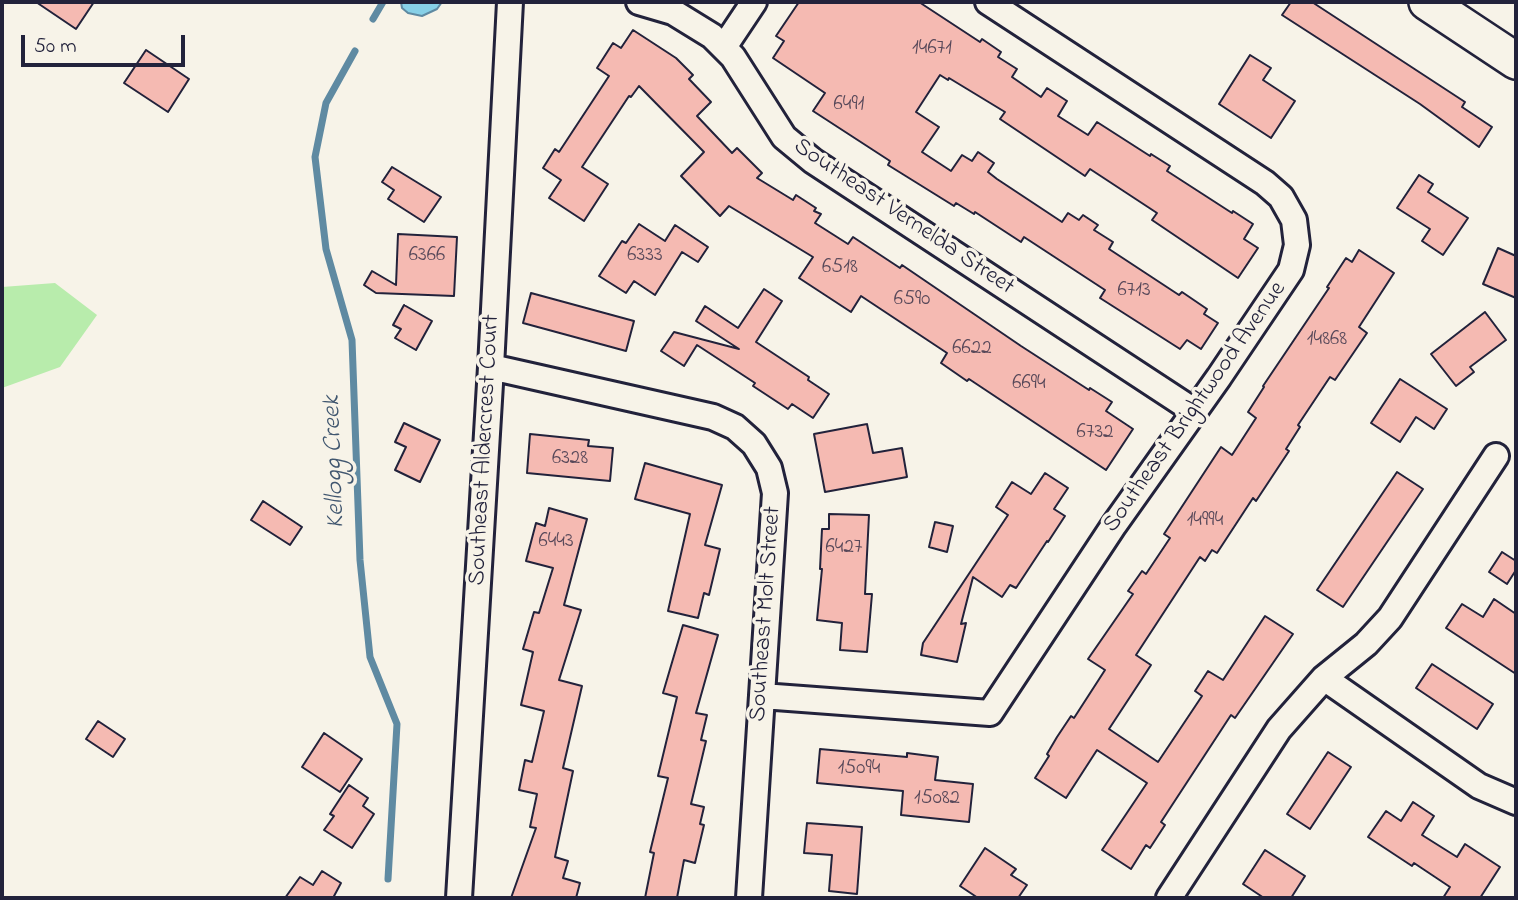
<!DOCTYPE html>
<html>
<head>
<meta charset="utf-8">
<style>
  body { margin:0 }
  #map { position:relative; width:1518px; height:900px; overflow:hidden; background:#f7f3e8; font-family:"Indie Flower",sans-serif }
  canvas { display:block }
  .frame { position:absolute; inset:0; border:4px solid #22223b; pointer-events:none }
  .scale { position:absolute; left:21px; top:35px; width:164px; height:32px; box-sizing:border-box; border:4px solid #22223b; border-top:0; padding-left:9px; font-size:21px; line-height:24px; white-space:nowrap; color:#22223b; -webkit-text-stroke:5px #f7f3e8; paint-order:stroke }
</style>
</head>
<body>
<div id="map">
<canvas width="1518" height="900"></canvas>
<div class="frame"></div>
<div class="scale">50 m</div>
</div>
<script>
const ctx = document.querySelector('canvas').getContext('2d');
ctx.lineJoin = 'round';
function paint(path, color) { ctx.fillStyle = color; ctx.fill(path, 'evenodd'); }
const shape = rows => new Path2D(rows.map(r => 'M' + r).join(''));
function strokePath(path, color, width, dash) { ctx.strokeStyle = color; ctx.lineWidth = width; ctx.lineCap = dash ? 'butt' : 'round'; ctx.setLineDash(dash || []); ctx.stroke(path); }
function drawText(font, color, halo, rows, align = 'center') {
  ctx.font = font + ' "Indie Flower",sans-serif'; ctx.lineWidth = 7; ctx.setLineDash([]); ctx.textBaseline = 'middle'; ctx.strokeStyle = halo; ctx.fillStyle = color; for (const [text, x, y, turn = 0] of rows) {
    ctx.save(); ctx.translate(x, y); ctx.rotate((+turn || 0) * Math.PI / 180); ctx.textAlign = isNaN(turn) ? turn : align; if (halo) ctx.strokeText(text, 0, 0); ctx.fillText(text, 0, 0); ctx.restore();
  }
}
paint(shape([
  [55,283,97,315,60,367,2,388,2,287]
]), '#b8ecac');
const water = shape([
  [401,2,442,2,437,9,422,16,408,13,402,8,401,2]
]);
paint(water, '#87d0e7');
strokePath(water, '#5f8aa2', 2);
strokePath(shape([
  [373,19,383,2],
  [355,51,326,103,315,157,326,249,352,340,360,560,370,657,397,724,388,879]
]), '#5f8aa2', 7);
const building = shape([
  [36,2,94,2,76,29,36,2],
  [799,2,919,2,980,42,982,39,1001,52,998,57,1017,69,1012,77,1041,97,1047,88,1067,101,1058,116,1088,135,1097,122,1150,156,1151,154,1170,166,1167,171,1232,213,1233,211,1253,224,1244,239,1258,248,1238,278,1152,220,1157,213,1090,169,1085,176,1000,119,1005,112,949,78,948,80,940,75,916,112,939,127,922,152,951,171,962,155,972,161,978,152,994,163,988,172,997,179,1062,222,1068,213,1079,220,1083,215,1098,225,1094,230,1113,242,1109,249,1179,295,1182,292,1207,309,1204,314,1218,323,1201,349,1187,340,1180,349,1100,298,1105,290,1024,237,1021,242,975,212,974,214,956,203,954,206,888,165,890,161,813,111,825,93,773,58,784,41,776,36,799,2],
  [1291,2,1312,2,1465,102,1462,107,1492,127,1479,147,1420,104,1282,15,1291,2],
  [633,30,676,58,693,75,689,79,711,102,697,116,732,153,737,148,762,173,757,178,793,200,796,195,816,208,814,211,821,214,815,223,848,244,853,237,900,268,902,265,1021,346,1089,390,1090,388,1112,402,1106,411,1133,429,1106,470,969,379,967,381,941,363,947,353,861,296,851,312,799,278,813,257,729,206,720,216,681,176,704,152,639,86,631,97,629,96,582,167,608,184,584,221,549,198,561,180,543,168,555,149,559,152,609,76,597,68,613,43,621,48,633,30],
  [146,50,189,79,168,112,124,83,146,50],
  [1250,55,1271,68,1263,80,1295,101,1271,138,1219,104,1250,55],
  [392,167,441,197,424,222,388,199,394,190,382,182,392,167],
  [1419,175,1433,184,1428,192,1468,218,1443,255,1422,241,1430,229,1397,208,1419,175],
  [639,224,665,241,675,225,708,247,698,262,682,252,655,295,634,281,626,293,599,276,622,241,626,243,639,224],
  [398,234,457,237,454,296,376,293,364,285,372,271,396,285,398,234],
  [1498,248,1516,256,1516,298,1483,284,1498,248],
  [1359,250,1394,273,1359,327,1367,333,1335,380,1330,377,1298,425,1300,427,1286,449,1289,451,1256,501,1253,498,1217,553,1212,550,1205,561,1200,557,1136,655,1151,665,1109,729,1158,762,1202,696,1195,691,1208,671,1223,680,1265,616,1293,634,1235,718,1231,715,1161,822,1165,825,1150,848,1146,845,1131,869,1102,850,1147,783,1097,750,1066,798,1035,778,1049,756,1047,754,1057,737,1071,716,1074,718,1105,670,1088,659,1133,594,1128,591,1142,571,1146,574,1170,538,1164,534,1221,447,1232,455,1256,418,1248,412,1264,387,1263,386,1329,288,1327,287,1346,258,1352,262,1359,250],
  [764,289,782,301,756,342,809,377,808,380,829,394,813,418,792,404,788,409,753,386,755,383,697,345,684,366,661,351,674,332,739,349,696,321,705,306,738,328,764,289],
  [531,293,634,321,626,351,523,323,531,293],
  [404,305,432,321,416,350,395,338,401,329,393,325,404,305],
  [1485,312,1506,340,1470,367,1474,372,1456,386,1431,354,1485,312],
  [1400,379,1447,409,1434,429,1416,417,1400,442,1371,423,1400,379],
  [404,423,440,440,420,482,395,470,406,447,395,442,404,423],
  [867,424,873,453,902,448,907,477,825,492,814,434,867,424],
  [530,434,589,440,588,446,613,448,610,481,527,473,530,434],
  [645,463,722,485,705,545,720,549,709,595,704,593,698,618,668,611,690,514,635,499,645,463],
  [1397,472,1423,489,1343,607,1317,590,1397,472],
  [1045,473,1068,488,1054,509,1065,516,1048,542,1047,541,1016,588,1010,585,1002,597,973,577,961,624,966,623,957,662,921,655,923,643,1008,515,996,507,1012,482,1031,494,1045,473],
  [263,501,302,527,290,545,251,520,263,501],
  [549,508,587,519,564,605,581,610,559,680,582,686,563,768,573,771,555,857,568,861,563,878,580,883,576,898,511,898,536,828,530,827,537,794,519,790,525,760,532,762,544,711,521,705,533,652,523,649,534,612,539,613,553,568,526,561,536,523,545,526,549,508],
  [829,514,869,515,865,594,872,594,867,652,840,650,842,623,817,620,822,569,820,569,822,529,829,529,829,514],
  [935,522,953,526,947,552,929,547,935,522],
  [1502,552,1516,561,1516,570,1507,584,1489,572,1502,552],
  [1494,599,1516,614,1516,674,1446,628,1462,604,1483,617,1494,599],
  [683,625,718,635,696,713,707,715,701,740,706,741,691,804,704,807,700,824,704,825,695,863,684,860,677,898,645,898,654,853,650,852,668,778,658,776,677,697,663,693,683,625],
  [1432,664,1493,704,1477,729,1416,688,1432,664],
  [98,721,125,739,113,757,86,739,98,721],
  [324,733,362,759,340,792,302,767,324,733],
  [820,749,907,757,907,753,938,757,935,780,973,784,969,822,901,815,903,791,817,783,820,749],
  [1328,752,1351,767,1310,829,1287,814,1328,752],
  [349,785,368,798,363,806,374,814,352,848,324,830,334,816,330,814,349,785],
  [1413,802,1434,816,1422,835,1457,857,1465,844,1500,867,1480,898,1443,898,1450,887,1414,863,1412,866,1368,837,1386,811,1401,821,1413,802],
  [807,823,862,827,857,894,829,891,832,855,804,853,807,823],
  [985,848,1016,869,1011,875,1027,885,1018,898,978,898,960,886,985,848],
  [1265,850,1305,876,1291,898,1264,898,1243,884,1265,850],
  [322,871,341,883,333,898,285,898,300,877,313,885,322,871]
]);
paint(building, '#f5bab2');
strokePath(building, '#22223b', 2);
const street = shape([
  [639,2,673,12,712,36,733,57,784,137,813,161,1194,411],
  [724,47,754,2],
  [491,367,713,417,735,427,754,444,769,468,775,493,749,898],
  [1324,678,1479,786,1516,802],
  [762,696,990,713,1114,525,1219,377,1291,270,1297,245,1294,220,1281,197,1265,183,988,2],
  [459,898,491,367,510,2],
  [1169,898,1279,729,1324,678,1366,644,1390,618,1496,456]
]);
const secondary = shape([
  [1427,2,1516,61]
]);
strokePath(street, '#22223b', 30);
strokePath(secondary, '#22223b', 40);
strokePath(street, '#f7f3e8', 24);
strokePath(secondary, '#f7f3e8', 35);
drawText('21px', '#574859', null, [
  ["14671",932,50],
  ["6491",849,106],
  ["6366",427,257],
  ["6333",645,257],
  ["6518",840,269],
  ["6713",1134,292],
  ["6590",912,301],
  ["14868",1327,341],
  ["6622",972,350],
  ["6694",1029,385],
  ["6732",1095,434],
  ["6328",570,460],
  ["14994",1205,522],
  ["6443",556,543],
  ["6427",844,549],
  ["15094",859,770],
  ["15082",937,800]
]);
drawText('24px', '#22223b', '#f7f3e8', [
  ["Southeast Vernelda Street",903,218,34],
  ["Southeast Brightwood Avenue",1196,408,-55],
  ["Southeast Aldercrest Court",486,450,-87],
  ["Southeast Molt Street",767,614,-86]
]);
drawText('italic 26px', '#40566f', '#f7f3e8', [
  ["Kellogg Creek",336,462,-92]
]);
</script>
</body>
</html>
